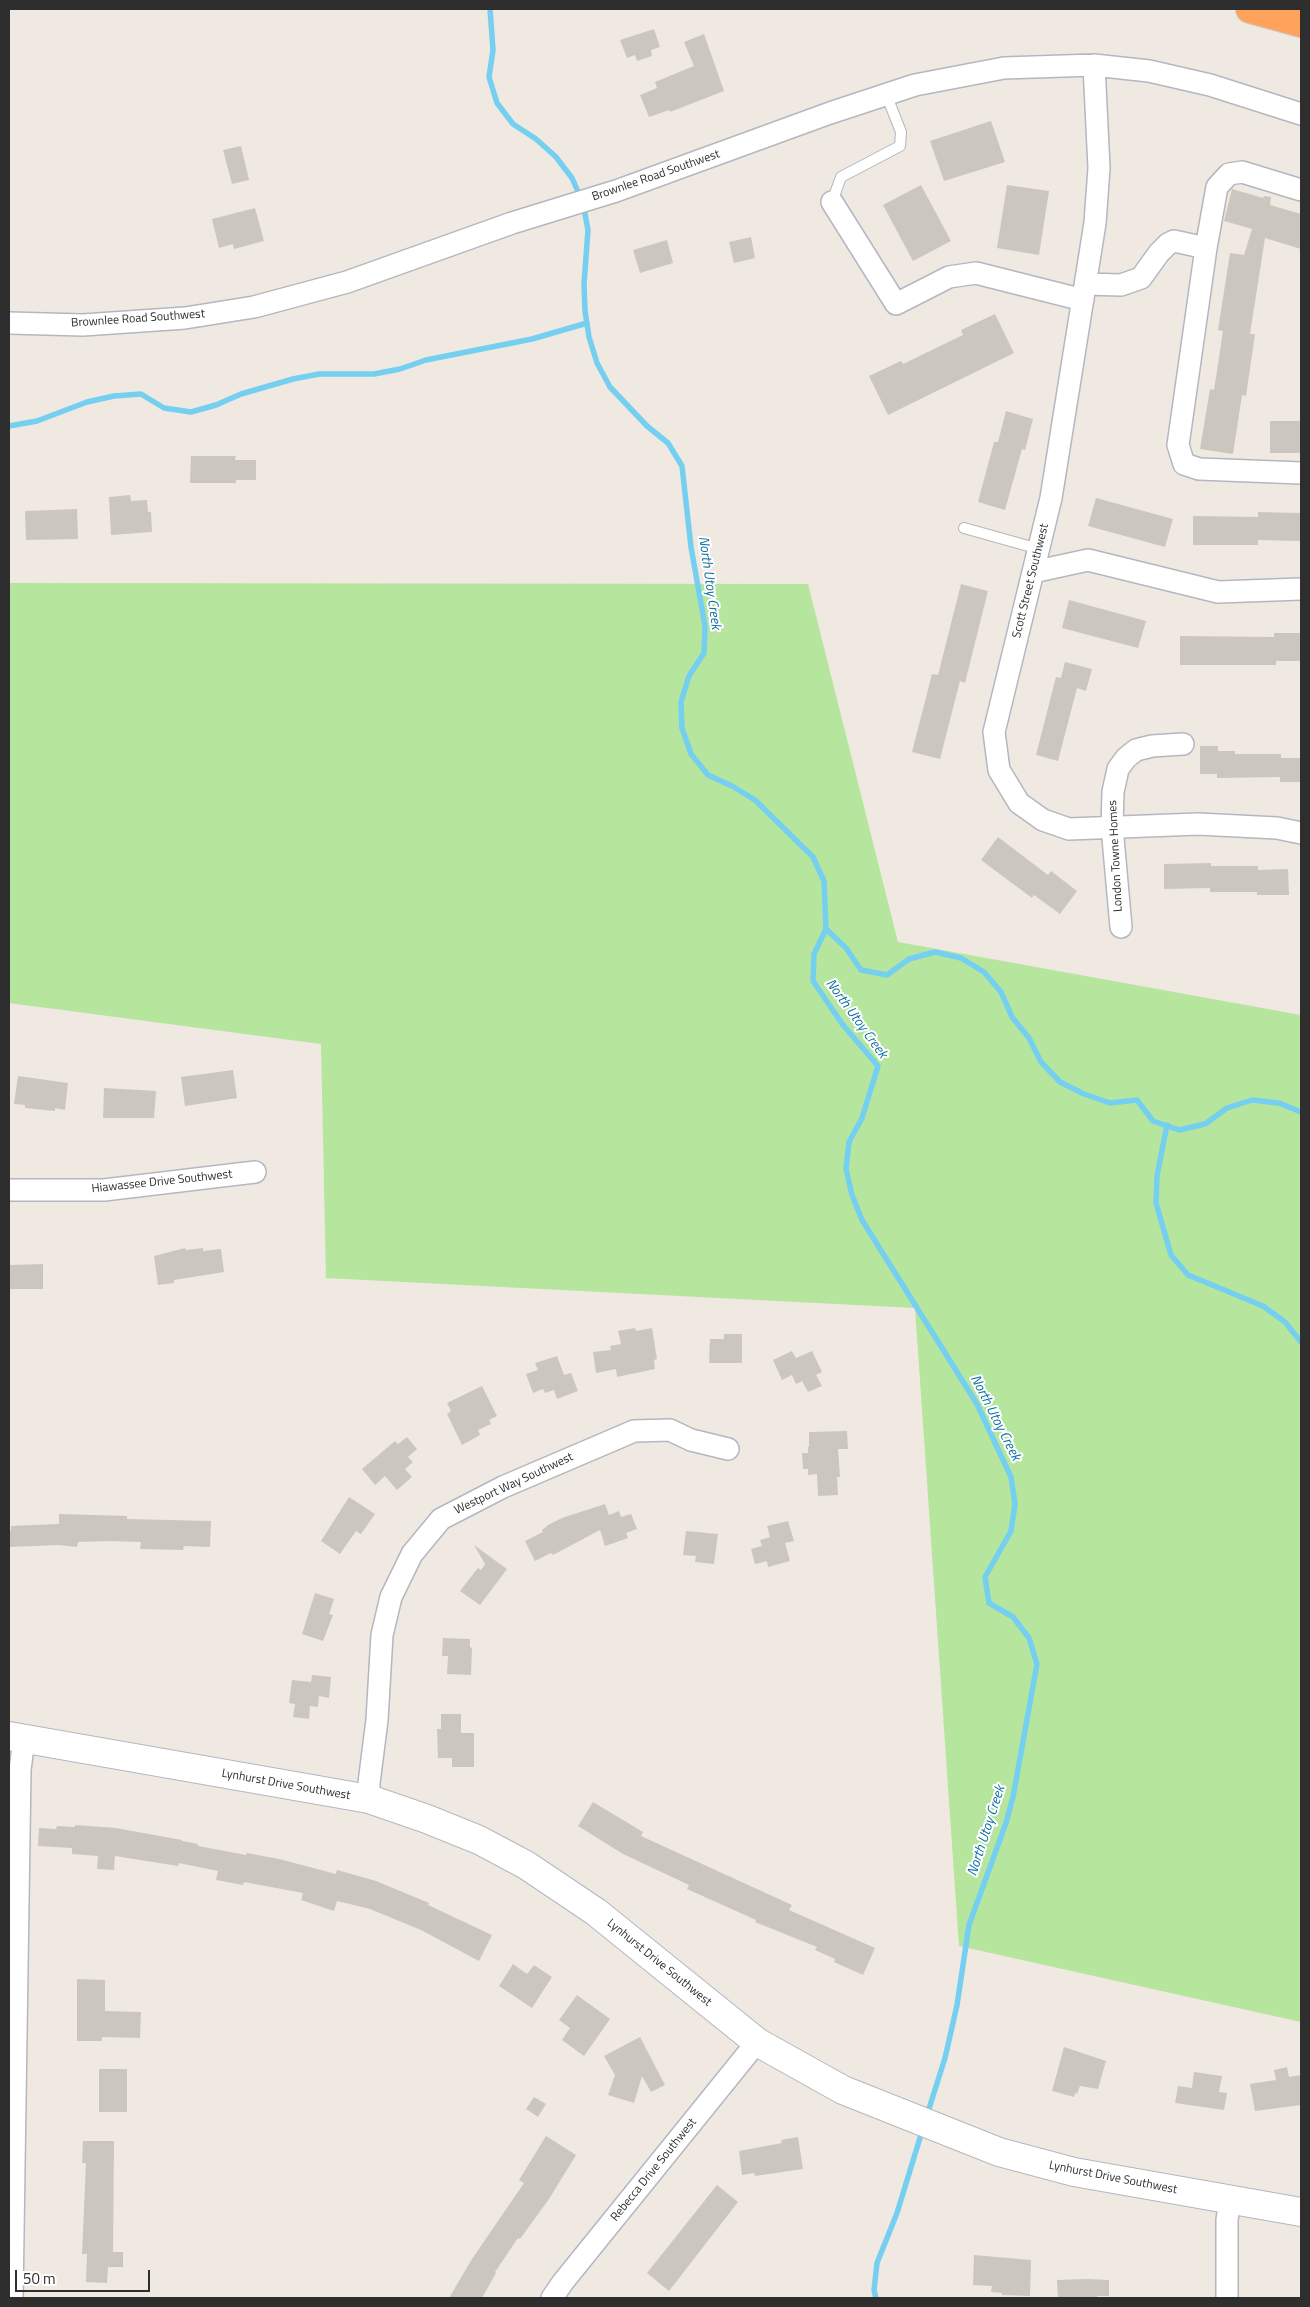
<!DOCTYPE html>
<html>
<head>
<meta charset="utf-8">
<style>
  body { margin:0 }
  #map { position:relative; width:1310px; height:2307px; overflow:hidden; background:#efe9e1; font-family:"Titillium Web",sans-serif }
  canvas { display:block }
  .frame { position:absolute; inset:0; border:10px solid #2e2e2e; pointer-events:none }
  .scale { position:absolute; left:15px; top:2270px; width:135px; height:22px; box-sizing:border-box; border:2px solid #2e2e2e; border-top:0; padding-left:6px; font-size:15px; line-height:18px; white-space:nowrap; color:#2e2e2e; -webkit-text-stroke:4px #fff; paint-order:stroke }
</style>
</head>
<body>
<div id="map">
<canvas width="1310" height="2307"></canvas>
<div class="frame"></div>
<div class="scale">50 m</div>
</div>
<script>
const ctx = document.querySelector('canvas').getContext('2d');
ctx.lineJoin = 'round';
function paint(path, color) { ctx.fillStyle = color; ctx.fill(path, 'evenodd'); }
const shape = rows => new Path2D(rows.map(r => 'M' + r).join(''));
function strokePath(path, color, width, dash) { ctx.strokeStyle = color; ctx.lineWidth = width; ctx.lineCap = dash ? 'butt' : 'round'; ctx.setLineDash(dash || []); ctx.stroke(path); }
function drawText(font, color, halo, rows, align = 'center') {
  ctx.font = font + ' "Titillium Web",sans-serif'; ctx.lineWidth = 4; ctx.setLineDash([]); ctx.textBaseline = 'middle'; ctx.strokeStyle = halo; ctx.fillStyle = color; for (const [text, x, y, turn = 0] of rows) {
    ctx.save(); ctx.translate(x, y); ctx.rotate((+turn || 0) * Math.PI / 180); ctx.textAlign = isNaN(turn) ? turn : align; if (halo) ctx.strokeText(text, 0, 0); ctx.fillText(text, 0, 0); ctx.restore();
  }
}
paint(shape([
  [9,583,808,584,898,942,1301,1015,1301,2022,959,1946,915,1308,326,1278,321,1044,9,1003]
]), '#b6e59e');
strokePath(shape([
  [490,9,493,50,489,77,497,103,513,124,536,139,556,157,572,178,583,203,588,230,584,284,585,311,589,337,597,363,610,387,647,426,668,443,682,466,691,547,705,626,704,653,689,676,681,702,682,728,691,754,708,775,732,786,755,800,813,857,824,881,826,929,814,954,813,981,843,1025,878,1066,862,1118,849,1142,846,1169,852,1195,862,1220,977,1404,1011,1477,1015,1504,1011,1531,985,1577,989,1603,1013,1617,1029,1638,1037,1664,1013,1797,1006,1823,969,1925,957,2005,945,2058,927,2115],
  [9,426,37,421,87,402,114,396,141,394,164,408,191,412,216,405,241,394,293,379,319,374,374,374,400,369,426,360,532,339,587,323],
  [826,929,846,948,861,970,887,975,909,959,935,952,961,958,984,972,1001,992,1012,1017,1029,1038,1041,1062,1060,1082,1084,1094,1110,1103,1137,1100,1153,1121,1179,1130,1205,1124,1227,1108,1252,1100,1279,1103,1301,1112],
  [1167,1125,1157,1176,1156,1203,1171,1255,1188,1275,1263,1306,1285,1322,1301,1342],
  [876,2298,874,2290,877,2263,897,2213,923,2128]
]), '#75cff0', 5.5);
paint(shape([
  [654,29,660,47,651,50,652,56,637,61,635,55,627,58,620,40],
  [704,34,724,91,670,112,669,110,649,117,640,95,657,88,655,82,694,66,684,42],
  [991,121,1005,162,944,181,930,141],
  [241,146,249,180,232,184,223,150],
  [921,185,951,241,913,261,883,205],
  [1007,185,1049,191,1039,255,997,248],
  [1232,189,1263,198,1264,196,1271,197,1270,205,1301,214,1301,249,1265,238,1250,334,1255,334,1246,396,1242,395,1233,454,1200,449,1210,389,1214,390,1223,331,1218,330,1230,253,1244,255,1252,229,1224,221],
  [255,208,264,241,234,249,233,244,219,248,212,219],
  [751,237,755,258,734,263,729,242],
  [667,240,673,263,640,273,633,250],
  [995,314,1014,353,888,415,869,376,901,361,903,364,963,335,961,330],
  [1006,411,1033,419,1025,450,1022,449,1005,510,978,502,994,442,998,442],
  [1270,421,1301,421,1301,453,1270,453],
  [191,456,236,456,235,460,256,460,256,480,236,480,236,483,190,483],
  [130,495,131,501,147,500,148,512,151,512,152,532,111,535,109,497],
  [1096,498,1173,519,1165,547,1088,526],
  [77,509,78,539,26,540,25,511],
  [1258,512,1301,513,1301,541,1258,540,1258,545,1193,545,1193,516,1258,517],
  [961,584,988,591,965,683,960,681,940,759,912,752,932,674,938,675],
  [1069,600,1146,621,1138,648,1062,628],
  [1274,633,1301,633,1301,661,1276,661,1276,665,1180,665,1180,636,1274,637],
  [1065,662,1092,669,1086,691,1077,688,1058,761,1036,755,1056,677,1061,678],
  [1200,746,1218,746,1218,751,1235,751,1235,754,1281,754,1281,758,1301,758,1301,782,1280,782,1280,777,1217,778,1217,774,1200,774],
  [998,837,1048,875,1051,871,1077,891,1060,914,1034,895,1032,898,981,860],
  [1211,863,1211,866,1258,866,1258,870,1288,869,1289,895,1257,895,1257,892,1210,892,1210,888,1164,889,1164,864],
  [233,1070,237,1098,185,1106,181,1077],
  [18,1076,68,1083,65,1110,55,1108,55,1111,25,1108,25,1105,14,1104],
  [104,1088,156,1091,154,1118,103,1118],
  [185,1248,186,1250,203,1248,203,1251,221,1249,224,1272,174,1280,174,1283,158,1285,154,1256],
  [43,1264,43,1289,9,1289,9,1265],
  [635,1328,636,1331,652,1328,657,1359,654,1360,655,1369,617,1377,616,1369,596,1373,593,1352,611,1350,610,1346,621,1344,618,1331],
  [724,1334,742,1334,742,1363,709,1363,710,1339,724,1339],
  [792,1351,796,1358,812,1351,822,1372,816,1375,822,1386,808,1392,802,1381,796,1384,792,1375,782,1380,773,1360],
  [557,1356,564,1375,571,1373,578,1391,557,1399,554,1390,545,1393,543,1389,533,1393,526,1374,538,1370,535,1363],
  [482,1386,497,1416,489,1420,491,1424,478,1430,480,1435,462,1445,447,1414,451,1411,447,1403],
  [847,1431,848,1449,838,1449,840,1477,837,1477,838,1495,818,1496,817,1474,808,1475,808,1469,803,1469,802,1453,808,1453,808,1447,809,1447,809,1432],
  [407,1437,417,1449,408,1457,413,1462,405,1469,412,1477,397,1490,385,1476,375,1485,362,1469,395,1441,398,1444],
  [349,1497,375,1514,361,1534,356,1531,340,1554,321,1541],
  [605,1504,609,1515,619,1511,621,1517,631,1514,637,1529,626,1533,628,1538,605,1546,600,1530,553,1555,551,1553,535,1561,525,1541,543,1532,542,1530,548,1525,562,1518],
  [59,1514,127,1516,127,1519,211,1521,210,1547,184,1546,183,1550,140,1549,141,1542,110,1541,78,1542,77,1547,58,1545,9,1547,9,1531,11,1531,11,1526,59,1524],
  [788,1521,794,1541,785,1543,790,1561,768,1567,767,1561,755,1564,751,1549,762,1546,760,1540,770,1537,767,1526],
  [686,1531,718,1534,714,1564,695,1562,696,1556,683,1555],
  [474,1545,507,1569,480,1605,460,1591,478,1568,481,1570,485,1564],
  [315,1593,334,1599,329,1614,333,1615,323,1641,302,1634],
  [443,1638,470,1639,470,1647,472,1648,471,1675,447,1674,448,1656,442,1656],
  [312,1675,331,1677,329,1698,319,1696,318,1707,310,1706,309,1719,293,1717,295,1704,289,1703,292,1680,311,1682],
  [441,1714,461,1714,461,1733,474,1733,474,1767,452,1767,452,1758,438,1758,437,1729,441,1729],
  [593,1802,643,1832,641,1836,792,1905,789,1910,875,1948,863,1975,834,1962,835,1959,815,1950,817,1947,755,1922,756,1920,687,1889,689,1885,623,1854,578,1826],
  [75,1825,116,1828,182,1840,182,1841,198,1844,198,1846,246,1855,247,1853,279,1859,336,1874,337,1870,376,1881,429,1903,428,1905,492,1935,479,1961,421,1930,370,1909,337,1901,334,1911,301,1900,303,1893,244,1882,243,1885,216,1880,218,1871,179,1863,178,1866,115,1856,114,1870,97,1869,98,1856,72,1854,72,1848,38,1846,39,1828,56,1829,57,1826,75,1827],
  [513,1964,527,1974,534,1965,552,1977,532,2008,499,1986],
  [77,1979,105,1980,105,2011,141,2012,140,2038,102,2037,102,2041,77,2041],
  [577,1995,610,2019,584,2056,562,2040,570,2028,559,2020],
  [640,2037,665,2085,651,2092,642,2076,634,2103,608,2095,615,2075,604,2056],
  [1064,2047,1106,2061,1098,2089,1080,2086,1077,2094,1075,2093,1074,2097,1052,2091],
  [1287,2067,1289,2077,1301,2075,1301,2105,1255,2111,1250,2084,1276,2080,1274,2070],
  [99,2069,127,2069,127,2112,99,2112],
  [1194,2072,1222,2076,1219,2092,1227,2093,1224,2110,1175,2103,1178,2086,1192,2088],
  [534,2097,546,2104,538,2117,526,2109],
  [546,2136,576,2155,549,2199,520,2239,518,2238,495,2272,496,2273,482,2298,449,2298,472,2259,524,2183,519,2180],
  [798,2137,803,2169,755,2176,754,2173,742,2175,739,2151,782,2143,781,2140],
  [83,2141,114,2141,113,2252,123,2252,123,2267,108,2267,107,2283,86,2282,87,2254,82,2254,86,2163,82,2163],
  [717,2185,738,2202,669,2291,647,2273],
  [974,2255,1031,2260,1030,2296,1002,2295,1002,2293,991,2292,992,2286,973,2285],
  [1087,2279,1109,2280,1109,2296,1097,2296,1097,2298,1058,2298,1057,2280]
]), '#cbc7bf');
const lane = shape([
  [832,202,841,177,900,146,901,132,886,94],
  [964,528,1039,549]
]);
const street = shape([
  [1094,65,1099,168,1095,223,1051,498,994,732,999,770,1019,803,1043,820,1069,829,1198,824,1277,828,1301,833],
  [1301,190,1242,172,1229,174,1217,187,1206,248,1178,445,1184,464,1199,469,1301,473],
  [832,202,896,304,949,277,976,273,1083,300],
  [1086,284,1121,285,1141,278,1159,253,1168,244,1174,241,1206,248],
  [9,323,83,325,185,318,254,307,347,282,512,223,616,191,830,113,915,85,1004,68,1094,65,1149,71,1210,85,1301,114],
  [1033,572,1088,560,1218,592,1301,589],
  [1121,927,1112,827,1113,792,1118,769,1126,758,1136,750,1152,746,1183,744],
  [9,1190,104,1190,255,1172],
  [369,1799,369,1783,377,1720,382,1635,391,1597,412,1554,441,1519,503,1487,634,1431,670,1430,691,1440,728,1449],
  [12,2298,20,1770,24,1739],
  [552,2298,563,2282,757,2042],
  [1227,2298,1227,2220,1230,2199]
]);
const secondary = shape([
  [9,1736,369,1799,427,1819,479,1840,526,1865,596,1912,757,2042,843,2090,999,2152,1074,2172,1301,2212]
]);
const highway = shape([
  [1250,9,1301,23]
]);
strokePath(lane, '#b4b7c1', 12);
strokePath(street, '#b4b7c1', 24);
strokePath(secondary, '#b4b7c1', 30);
strokePath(highway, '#c9c9c9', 30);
strokePath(lane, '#fff', 10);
strokePath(street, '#fff', 21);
strokePath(secondary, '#fff', 28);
strokePath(highway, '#ffa35c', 28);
drawText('12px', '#2e2e2e', '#fff', [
  ["Brownlee Road Southwest",656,176,-19],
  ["Brownlee Road Southwest",138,319,-4],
  ["Scott Street Southwest",1031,581,-76],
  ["London Towne Homes",1116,856,-93],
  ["Hiawassee Drive Southwest",162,1182,-6],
  ["Westport Way Southwest",514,1484,-25],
  ["Lynhurst Drive Southwest",286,1785,10],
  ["Lynhurst Drive Southwest",659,1963,39],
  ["Rebecca Drive Southwest",654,2170,-51],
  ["Lynhurst Drive Southwest",1113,2178,11]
]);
drawText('italic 14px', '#0d6fa3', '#fff', [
  ["North Utoy Creek",709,583,82],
  ["North Utoy Creek",856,1019,54],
  ["North Utoy Creek",995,1418,63],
  ["North Utoy Creek",987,1831,-72]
]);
</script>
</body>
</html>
